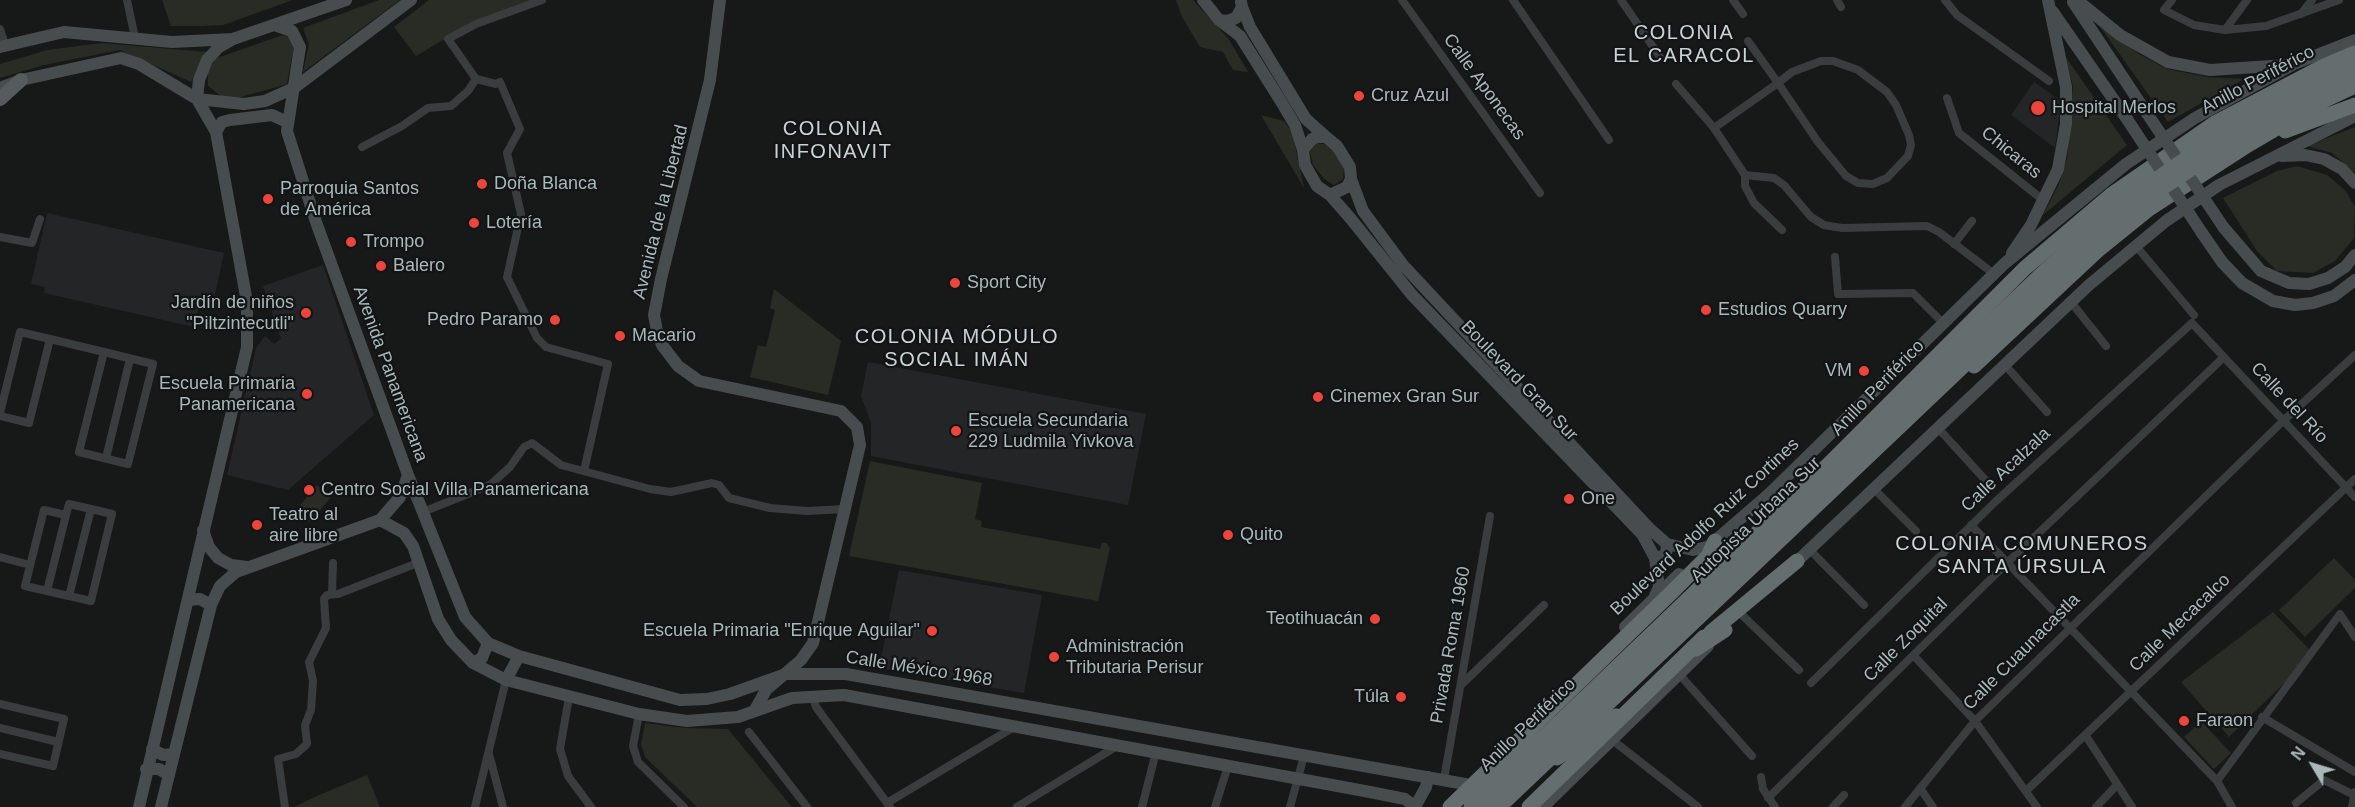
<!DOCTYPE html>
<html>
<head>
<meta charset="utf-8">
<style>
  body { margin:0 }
  #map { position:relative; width:2355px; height:807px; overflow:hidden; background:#171919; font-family:Helvetica,sans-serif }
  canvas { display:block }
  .north { position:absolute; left:2283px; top:735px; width:60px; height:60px; -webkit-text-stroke:4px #121415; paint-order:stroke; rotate:308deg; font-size:16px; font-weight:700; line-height:24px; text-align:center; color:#aab8b9 }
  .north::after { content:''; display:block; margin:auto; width:21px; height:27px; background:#aab8b9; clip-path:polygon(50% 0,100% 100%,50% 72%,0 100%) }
</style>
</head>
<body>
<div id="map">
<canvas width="2355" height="807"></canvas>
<div class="north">N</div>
</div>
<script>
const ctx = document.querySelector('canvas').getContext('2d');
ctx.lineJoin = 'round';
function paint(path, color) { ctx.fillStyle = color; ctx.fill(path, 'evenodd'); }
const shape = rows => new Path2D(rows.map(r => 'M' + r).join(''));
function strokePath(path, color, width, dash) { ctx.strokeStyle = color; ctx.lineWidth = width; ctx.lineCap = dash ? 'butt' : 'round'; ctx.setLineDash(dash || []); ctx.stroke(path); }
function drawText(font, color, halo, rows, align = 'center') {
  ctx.font = font + ' Helvetica,sans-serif'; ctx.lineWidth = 4.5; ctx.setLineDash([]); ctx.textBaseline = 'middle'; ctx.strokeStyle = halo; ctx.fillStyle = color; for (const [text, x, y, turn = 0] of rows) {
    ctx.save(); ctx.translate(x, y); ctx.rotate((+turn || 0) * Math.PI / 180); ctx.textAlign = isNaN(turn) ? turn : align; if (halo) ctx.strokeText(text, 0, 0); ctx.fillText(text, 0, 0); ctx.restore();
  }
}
paint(shape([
  [2034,82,2061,101,2055,148,2011,115],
  [47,213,224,253,213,304,200,301,194,327,44,293,45,287,31,284],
  [323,265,374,415,288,490,227,475,256,348,265,336,274,344,281,339,263,286],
  [868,362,1146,414,1128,505,871,456,871,423,861,396],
  [899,570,1042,595,1024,693,879,668]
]), '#242526');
paint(shape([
  [162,0,293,0,223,25,202,26,171,26],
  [379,0,400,0,303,72,309,44,303,28],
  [429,0,536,0,465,27,416,56,394,27],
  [1176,0,1193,0,1228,38,1248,72,1233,70,1223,52,1200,47,1182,17],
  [2096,21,2139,54,2167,69,2207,77,2244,79,2168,122],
  [283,35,290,37,294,47,287,83,284,85,237,98,221,96,208,86,208,70,217,58],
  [102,43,207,52,191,82,120,50,44,65,0,78,0,64,47,50],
  [2063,53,2127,145,2043,215,2058,186,2067,159,2073,86],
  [1261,115,1284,121,1292,132,1304,188],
  [2355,127,2355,173,2332,153,2307,146],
  [1315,144,1324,144,1333,149,1344,165,1343,179,1334,185,1324,179,1313,165,1310,152],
  [2297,166,2327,175,2345,190,2355,207,2354,238,2335,261,2313,273,2277,271,2257,251,2223,198,2277,171],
  [774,289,841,341,828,395,750,377,758,345,766,347,775,310,770,308],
  [870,461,982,483,975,519,982,521,981,527,1100,549,1102,543,1106,543,1110,548,1098,601,849,556],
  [317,485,331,497,310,522,296,510],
  [2334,558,2355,580,2355,588,2305,637,2279,610],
  [2273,612,2314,654,2229,737,2181,682],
  [2201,721,2231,753,2214,769,2184,737],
  [645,723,685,728,728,729,792,807,697,807,645,757,641,744],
  [367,775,380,807,294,807,319,795]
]), '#282c24');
strokePath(shape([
  [127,0,135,38],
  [1402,0,1540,193],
  [1513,0,1609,140],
  [1621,0,1660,57],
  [1733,0,1743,14],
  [1837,0,1841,7],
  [1945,0,1957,15,2049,81],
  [2172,0,2164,10,2194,25,2225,30,2266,26,2339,0],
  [2301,14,2312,0],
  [0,29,5,45],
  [2225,30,2247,0],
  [476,79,496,84,500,82,520,129,507,153,521,214,507,277,537,338,546,347,608,364,584,471],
  [1676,84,1714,128,1745,175],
  [1947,98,1959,133,2043,200],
  [1714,128,1778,83,1792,72,1821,61,1833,61,1858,70,1887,92,1896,105,1909,135,1911,145,1908,156,1887,178,1873,184,1858,183,1846,176,1818,142,1778,83,1748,41],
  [362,147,402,126,428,108,451,106,468,91,476,79,448,39,476,24,542,0],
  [1745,175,1774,178,1784,185,1811,217,1824,225,1842,228,1927,226,1939,232,1994,274],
  [1745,175,1745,186,1754,203,1782,230],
  [0,237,32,243,40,219],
  [1954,244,1972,221],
  [2136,246,2194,315],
  [1835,257,1838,294,1913,293,1943,323],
  [2071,302,2106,346],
  [50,339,104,352],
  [104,352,153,364,128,464,79,452,104,352],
  [2004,364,2047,412],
  [0,413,20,332,50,339,29,423,0,416],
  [1937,427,1989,484],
  [106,458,130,359],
  [1873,488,1916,531],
  [423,512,490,485,510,467,524,447,532,443,561,465,650,489,671,492,712,483,719,485,729,498,770,508,807,511,845,509],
  [66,515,69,504,91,509],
  [1971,525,2217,781,2232,807],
  [1809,549,1864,605],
  [0,557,30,565],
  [47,591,25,586,44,510,66,515,47,591,69,596,91,509,112,514,91,601,69,596],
  [332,594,333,563],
  [1741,614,1799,670],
  [1914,656,1975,721,2037,807],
  [1679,674,1752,756],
  [1811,683,1995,502,2192,323,2355,497],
  [1462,684,1544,605],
  [812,695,816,707,890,807],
  [569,697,560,749,568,776,591,807],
  [0,704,64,719,53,766,0,754],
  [639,714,633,746,638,762,684,807],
  [2262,717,2355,772],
  [0,728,58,742],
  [749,732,807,807],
  [2086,736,2132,807],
  [1611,739,1698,807],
  [489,754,503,807],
  [1761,777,1763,789,1775,807],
  [1444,779,1490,516],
  [2217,781,2340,614,2355,637],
  [1920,788,1933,807],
  [2027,790,2355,479],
  [1768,798,2009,561,2224,357],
  [887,803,1014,727],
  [2296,803,2324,780,2354,795],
  [285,807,278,759,296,754,307,744,305,725,311,710,313,681,309,662,326,628,324,599,327,595,338,594,420,562],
  [475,807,506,680],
  [1017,807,1117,746],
  [1142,807,1156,752],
  [1215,807,1228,766],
  [1290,807,1304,756],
  [1833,807,1844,795],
  [1905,807,1975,721,2282,422,2355,355],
  [2096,807,2117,785],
  [2352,807,2355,792]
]), '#393d3e', 8);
strokePath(shape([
  [720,0,710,80,661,279,654,315,657,331,662,345,678,366,699,381,841,411,857,427,860,445,813,643,801,660,766,690,755,710],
  [1203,0,1219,20,1227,21,1236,18,1242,7,1241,2],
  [2077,0,2120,35,2168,62,2210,70,2287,65],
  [2073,2,2142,106],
  [1242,7,1250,27,1306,119,1326,137],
  [2053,12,2127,119],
  [1219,20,1240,36,1282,103,1295,125,1303,150],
  [0,47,64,32,172,42,233,39,346,0],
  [0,88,21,80,121,58,139,64,197,99,244,104,265,101,294,88,411,0],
  [216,132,222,122,230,120,272,115,287,122],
  [2282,156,2305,155,2324,159,2342,169,2355,183],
  [1351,179,1363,211,1403,265,1650,529,1667,544,1693,550,1707,547],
  [1330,195,1347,187,1351,179,1350,167,1337,146,1326,137,1318,137,1312,139,1303,150,1305,165,1317,186,1330,195,1351,219,1412,295,1642,534,1655,558,1659,587,1655,596],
  [2224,228,2261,271,2289,283,2309,284,2328,278,2345,267,2355,255],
  [2202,233,2222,262,2242,283,2273,301,2295,305,2313,303,2334,296,2355,280],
  [2012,253,2031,225,2058,169,2066,124,2066,87,2048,0],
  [408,475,465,617,488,643,519,656,680,700,707,699,730,694,786,674,846,674,1465,784],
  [380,520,404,533,413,546,438,619,451,640,473,663,506,680,639,714,687,721,738,717,792,698,844,695,1370,792,1405,799,1416,807],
  [203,530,209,547,218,558,231,565,247,567],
  [1709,546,1769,494,2004,264,2126,164,2195,118,2294,64,2355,40],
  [1655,558,1666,555,1667,544],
  [1792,566,2089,285,2166,221,2219,185,2355,116],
  [188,600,200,599,211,605],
  [1625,627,1679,574],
  [473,663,482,658,488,643],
  [506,680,519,656],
  [152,749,163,755,174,754],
  [146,769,159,769,169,775],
  [1416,805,1426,787,1428,777],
  [139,807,247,347,247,302,216,132,197,99,199,80,207,60,219,47,233,39],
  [161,807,211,605,220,586,236,572,380,520,400,497,408,475,316,222,287,131,300,47,292,31,277,26],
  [1543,807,1708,646]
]), '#474d4e', 12);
strokePath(shape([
  [0,99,21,80]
]), '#555c5d', 14);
strokePath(shape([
  [2285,131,2355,105],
  [1974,366,2097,251,2149,209,2248,145,2323,101,2355,86],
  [1711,632,1797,561],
  [1696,649,1725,630],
  [1557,758,1616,716],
  [1450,807,1672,592,1708,556,1715,541],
  [1471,807,1830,463,2025,268,2111,195,2215,123,2322,67,2355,53]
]), '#656e6f', 15);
strokePath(shape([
  [2142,106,2224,228],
  [2127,119,2202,233]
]), '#474d4e', 12);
strokePath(shape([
  [1483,807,2048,268,2113,210,2220,135,2314,83,2355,65],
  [1499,807,2096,240,2147,198,2227,145,2296,105,2355,77],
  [1529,807,1704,637]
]), '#656e6f', 15);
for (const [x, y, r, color] of [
  [1359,96,6,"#ed453c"],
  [2038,108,8,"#ed453c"],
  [482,184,6,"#ed453c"],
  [268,199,6,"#ed453c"],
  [474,223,6,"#ed453c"],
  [351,242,6,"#ed453c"],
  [381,266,6,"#ed453c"],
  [955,283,6,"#ed453c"],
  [1706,310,6,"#ed453c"],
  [306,313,6,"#ed453c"],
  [555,320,6,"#ed453c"],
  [620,336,6,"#ed453c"],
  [1864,371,6,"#ed453c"],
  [307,394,6,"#ed453c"],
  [1318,397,6,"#ed453c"],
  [956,431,6,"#ed453c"],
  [309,490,6,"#ed453c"],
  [1569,499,6,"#ed453c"],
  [257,525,6,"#ed453c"],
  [1228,535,6,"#ed453c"],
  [1375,619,6,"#ed453c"],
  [932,631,6,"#ed453c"],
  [1054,657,6,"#ed453c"],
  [1401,697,6,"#ed453c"],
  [2184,721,6,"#ed453c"]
]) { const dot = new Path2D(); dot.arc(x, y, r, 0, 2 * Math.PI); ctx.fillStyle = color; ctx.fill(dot); strokePath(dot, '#121415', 2); }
drawText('18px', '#aab8b9', '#121415', [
  ["Anillo Periférico",2258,80,-28],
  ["Calle Aponecas",1484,87,54],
  ["Chicaras",2011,153,39],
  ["Avenida de la Libertad",661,212,-76],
  ["Avenida Panamericana",390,374,70],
  ["Boulevard Gran Sur",1519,381,46],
  ["Anillo Periférico",1878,388,-46],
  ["Calle del Río",2289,403,47],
  ["Calle Acalzala",2006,470,-43],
  ["Autopista Urbana Sur",1756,520,-44],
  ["Boulevard Adolfo Ruiz Cortines",1705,527,-43],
  ["Calle Mecacalco",2180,623,-44],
  ["Calle Zoquital",1906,640,-45],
  ["Privada Roma 1960",1451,645,-80],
  ["Calle Cuaunacastla",2022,652,-45],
  ["Calle México 1968",919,669,9],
  ["Anillo Periférico",1528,725,-44]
]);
drawText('18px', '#aab8b9', '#121415', [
  ["Cruz Azul",1371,96],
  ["Hospital Merlos",2052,108],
  ["Doña Blanca",494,184],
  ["Parroquia Santos",280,189],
  ["de América",280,210],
  ["Lotería",486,223],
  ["Trompo",363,242],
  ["Balero",393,266],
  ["Sport City",967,283],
  ["Jardín de niños",294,303,"right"],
  ["\"Piltzintecutli\"",294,324,"right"],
  ["Estudios Quarry",1718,310],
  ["Pedro Paramo",543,320,"right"],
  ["Macario",632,336],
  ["VM",1852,371,"right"],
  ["Escuela Primaria",295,384,"right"],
  ["Panamericana",295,405,"right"],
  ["Cinemex Gran Sur",1330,397],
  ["Escuela Secundaria",968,421],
  ["229 Ludmila Yivkova",968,442],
  ["Centro Social Villa Panamericana",321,490],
  ["One",1581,499],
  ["Teatro al",269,515],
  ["aire libre",269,536],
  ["Quito",1240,535],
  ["Teotihuacán",1363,619,"right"],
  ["Escuela Primaria \"Enrique Aguilar\"",920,631,"right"],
  ["Administración",1066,647],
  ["Tributaria Perisur",1066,668],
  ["Túla",1389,697,"right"],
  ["Faraon",2196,721]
], 'left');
ctx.letterSpacing = '1.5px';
drawText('20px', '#cbd4d5', '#121415', [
  ["COLONIA",1684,33],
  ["EL CARACOL",1684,56],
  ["COLONIA",833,129],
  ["INFONAVIT",833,152],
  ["COLONIA MÓDULO",957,337],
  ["SOCIAL IMÁN",957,360],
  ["COLONIA COMUNEROS",2022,544],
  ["SANTA ÚRSULA",2022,567]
]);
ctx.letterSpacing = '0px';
</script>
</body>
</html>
